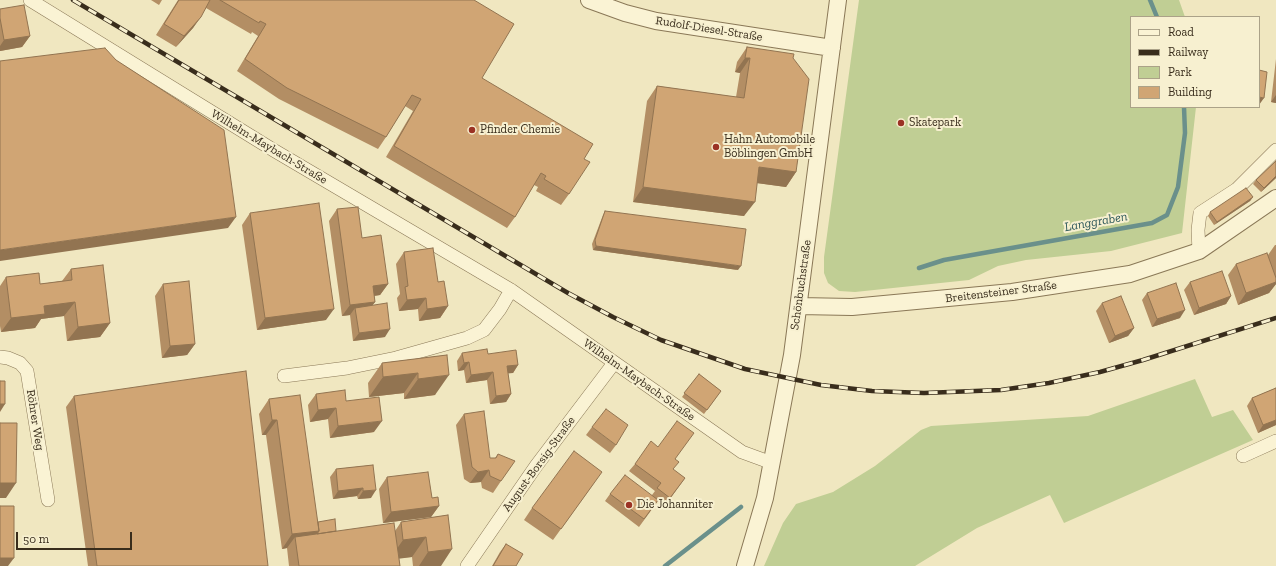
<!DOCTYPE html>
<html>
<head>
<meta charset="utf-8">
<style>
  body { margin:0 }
  #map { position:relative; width:1276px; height:566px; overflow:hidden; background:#f0e7c0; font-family:"Zilla Slab",serif }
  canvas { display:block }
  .legend { position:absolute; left:1130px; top:16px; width:130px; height:92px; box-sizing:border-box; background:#f7f0d0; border:1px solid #aba288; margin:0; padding:5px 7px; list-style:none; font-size:12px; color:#392d1c }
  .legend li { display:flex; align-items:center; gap:8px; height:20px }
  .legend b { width:20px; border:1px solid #aba288 }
  .scale { position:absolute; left:16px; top:532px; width:116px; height:18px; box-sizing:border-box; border:2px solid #392d1c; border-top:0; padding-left:5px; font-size:12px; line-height:14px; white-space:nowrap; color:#392d1c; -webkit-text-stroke:3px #f7f0d0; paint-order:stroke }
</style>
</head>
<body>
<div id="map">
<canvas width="1276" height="566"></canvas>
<ul class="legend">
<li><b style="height:5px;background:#faf3d4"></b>Road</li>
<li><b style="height:5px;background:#392d1c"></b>Railway</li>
<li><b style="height:11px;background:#c0ce94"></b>Park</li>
<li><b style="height:11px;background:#d0a574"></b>Building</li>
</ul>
<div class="scale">50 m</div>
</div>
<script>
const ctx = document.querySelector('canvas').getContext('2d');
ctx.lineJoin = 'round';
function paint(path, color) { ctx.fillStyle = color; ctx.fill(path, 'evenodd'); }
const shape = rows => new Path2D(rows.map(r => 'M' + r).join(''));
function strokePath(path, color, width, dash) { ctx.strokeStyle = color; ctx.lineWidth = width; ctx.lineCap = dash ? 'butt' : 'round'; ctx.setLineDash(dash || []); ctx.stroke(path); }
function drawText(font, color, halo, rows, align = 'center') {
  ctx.font = font + ' "Zilla Slab",serif'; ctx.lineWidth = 4; ctx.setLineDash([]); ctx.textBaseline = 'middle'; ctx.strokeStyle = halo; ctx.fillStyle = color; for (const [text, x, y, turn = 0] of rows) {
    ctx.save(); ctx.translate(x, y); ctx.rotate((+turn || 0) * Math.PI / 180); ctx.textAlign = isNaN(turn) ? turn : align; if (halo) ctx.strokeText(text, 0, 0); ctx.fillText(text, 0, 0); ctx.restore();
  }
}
paint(shape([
  [859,0,1179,0,1185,17,1131,17,1131,107,1196,107,1182,233,1111,251,1026,260,998,266,969,280,855,292,839,291,828,283,824,273,824,257],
  [1195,379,1212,417,1233,410,1253,440,1064,523,1050,495,977,528,915,566,764,566,783,523,796,504,833,492,875,466,921,430,931,426,1088,416]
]), '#c0ce94');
strokePath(shape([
  [1150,0,1157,17],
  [919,268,944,260,1152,223,1167,215,1178,187,1185,133,1184,107],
  [665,566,741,507]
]), '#6a908b', 4.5);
const minor = shape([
  [30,0,275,151,511,290,742,452,772,463],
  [1199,251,1198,230,1200,213,1237,189,1276,150],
  [0,357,8,358,20,363,27,371,48,500],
  [284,376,347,368,396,358,467,338,484,330,500,309,511,290],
  [1243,456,1276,441],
  [467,566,536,466,614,363]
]);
const tertiary = shape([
  [589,0,625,13,656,21,832,48],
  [799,306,852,307,1012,292,1130,274,1199,251,1276,198],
  [745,566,765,498,792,355,838,0]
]);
strokePath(minor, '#8a7857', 14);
strokePath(tertiary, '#8a7857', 18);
strokePath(minor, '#faf3d4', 13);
strokePath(tertiary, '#faf3d4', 16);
const rail = shape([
  [73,0,568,293,613,317,661,340,745,369,821,385,872,391,924,393,1001,390,1049,383,1100,372,1143,360,1276,318]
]);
strokePath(rail, '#392d1c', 4.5);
strokePath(rail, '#f7f0d0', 3, [9]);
paint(shape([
  [151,0,162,0,159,5],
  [178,0,474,0,482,78,584,159,569,194,561,205,536,191,538,187,534,185,515,217,507,228,386,157,413,111,405,106,386,137,378,149,279,99,237,71,258,36,252,32,251,34,206,8,193,28,176,47,156,35],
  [0,9,30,36,22,47,0,51],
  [747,47,793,58,796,172,786,187,757,183,744,216,633,202,647,101,657,86,736,97,740,73,735,72,737,62],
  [1276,59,1276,103,1271,102],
  [1276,161,1276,178,1261,192,1253,184,1256,180],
  [1253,197,1250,201,1214,225,1208,216,1210,212],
  [337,209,362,238,388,284,380,295,374,296,375,302,372,305,385,337,353,341,350,315,342,316,329,221],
  [605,211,738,270,593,250,592,244,603,215],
  [250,213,326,320,257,330,242,225],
  [1275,245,1276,245,1276,284,1269,293,1238,305,1228,275,1236,264,1268,255],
  [404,252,438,282,448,306,440,318,419,321,418,309,399,311,397,298,400,294,396,264],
  [71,269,110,323,100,337,67,341,64,316,41,319,35,328,1,332,0,326,0,286,6,277,40,284,62,281],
  [1190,282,1231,296,1226,304,1194,315,1184,290],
  [163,284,195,344,187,355,162,358,155,296],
  [1147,293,1180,318,1152,327,1142,300],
  [1102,303,1134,328,1128,336,1109,343,1096,311],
  [462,353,488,354,518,365,513,373,508,373,511,394,506,402,490,404,487,380,466,383,464,370,458,371,457,361],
  [447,355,435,395,404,399,404,393,369,397,368,383,382,363],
  [699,374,721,391,704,414,682,397],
  [1276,388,1276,425,1258,433,1247,406,1252,398],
  [316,394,346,401,374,432,330,438,328,419,310,422,308,405],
  [74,396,268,566,88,566,66,407],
  [269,399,318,522,336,531,395,531,401,522,448,515,441,566,413,566,412,557,399,558,400,566,289,566,287,548,282,549,266,435,262,435,259,414],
  [464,414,490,458,495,458,498,454,501,481,493,493,482,488,481,482,470,483,464,479,456,425],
  [592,427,616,445,610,453,586,435],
  [675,459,673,470,685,478,665,506,658,501,639,527,605,501,610,494,652,495,655,491,629,471,635,464],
  [373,465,371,498,358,499,357,496,333,499,330,477,336,469],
  [387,477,432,498,439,506,431,517,383,523,379,489],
  [594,483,553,540,524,520,532,508],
  [506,544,516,566,492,566,500,552]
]), '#b38e64');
paint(shape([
  [201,17,193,28,176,47,184,36],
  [30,36,22,47,0,51,0,46,4,40],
  [745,58,750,58,740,73,735,72],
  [1276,95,1276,103,1271,102],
  [1259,97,1264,98,1259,105],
  [759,167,796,172,786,187,749,182],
  [1276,176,1276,178,1261,192,1264,188],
  [643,187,755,202,744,216,633,202],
  [1253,197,1250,201,1214,225,1217,222],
  [236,217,228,228,0,261,0,250],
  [596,246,741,266,738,270,593,250],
  [1276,282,1276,284,1269,293,1238,305,1246,293],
  [388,284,380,295,365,297,373,286],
  [1231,296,1226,304,1194,315,1199,308],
  [426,298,418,309,399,311,407,300],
  [75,302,64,316,41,319,35,328,1,332,11,318,44,306],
  [375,302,367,313,355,308,350,315,342,316,350,305],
  [448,306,440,318,419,321,427,309],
  [334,309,326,320,257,330,265,318],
  [1185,310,1180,318,1152,327,1157,319],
  [110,323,100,337,67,341,78,327],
  [1134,328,1128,336,1109,343,1115,336],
  [390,329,385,337,353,341,359,333],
  [195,344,187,355,162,358,170,346],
  [469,362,464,370,458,371,464,363],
  [518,365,513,373,502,374,507,366],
  [493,372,487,380,466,383,471,375],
  [418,373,404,393,369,397,383,377],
  [449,375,435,395,404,399,418,379],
  [511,394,506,402,490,404,496,396],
  [0,404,5,404,0,412],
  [336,408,328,419,310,422,318,410],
  [272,420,277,420,266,435,262,435],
  [1276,420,1276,425,1258,433,1263,425],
  [382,421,374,432,330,438,338,426],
  [489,470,481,482,470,483,478,472],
  [0,483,16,483,6,498,0,498],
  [363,488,357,496,333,499,338,491],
  [376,490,371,498,358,499,363,491],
  [439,506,431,517,383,523,391,512],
  [319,531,309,545,295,537,287,548,282,549,292,534],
  [426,537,412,557,389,560,403,540],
  [452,549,441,566,419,566,428,552],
  [0,558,14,558,8,566,0,566]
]), '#927451');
const building = shape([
  [179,0,210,0,201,17,184,36,164,24,179,0],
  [220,0,474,0,514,24,482,78,593,144,584,159,590,162,569,194,544,179,546,176,541,173,515,217,394,146,421,99,412,95,386,137,287,88,245,59,266,24,260,21,259,23,220,0],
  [24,5,30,36,4,40,0,18,0,9,24,5],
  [747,47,794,54,793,58,809,79,796,172,759,167,755,202,643,187,657,86,744,98,750,58,745,58,747,47],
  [105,48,116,60,224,130,236,217,0,250,0,61,105,48],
  [1259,70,1267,72,1264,98,1259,97,1259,70],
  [1276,161,1276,176,1264,188,1256,180,1276,161],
  [1246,188,1253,197,1217,222,1210,212,1246,188],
  [319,203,334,309,265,318,250,213,319,203],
  [358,207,362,238,381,235,388,284,373,286,375,302,350,305,337,209,358,207],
  [605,211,746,229,741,266,596,246,595,240,605,211],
  [433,248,438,282,444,281,448,306,427,309,426,298,407,300,405,287,408,286,404,252,433,248],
  [1267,253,1276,278,1276,282,1246,293,1236,264,1267,253],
  [103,265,110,323,78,327,75,302,44,306,45,314,11,318,6,277,39,273,40,284,72,280,71,269,103,265],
  [1222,271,1231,296,1199,308,1190,282,1222,271],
  [189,281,195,344,170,346,163,284,189,281],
  [1176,283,1185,310,1157,319,1147,293,1176,283],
  [1121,296,1134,328,1115,336,1102,303,1121,296],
  [387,303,390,329,359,333,355,308,387,303],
  [487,349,488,354,516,350,518,365,507,366,511,394,496,396,493,372,471,375,469,362,464,363,462,353,487,349],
  [447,355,449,375,418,379,418,373,383,377,382,363,447,355],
  [246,371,268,566,97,566,74,396,246,371],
  [699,374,721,391,707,410,684,393,699,374],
  [0,381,5,381,5,404,0,404,0,381],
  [1276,388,1276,420,1263,425,1252,398,1276,388],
  [345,390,346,401,379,397,382,421,338,426,336,408,318,410,316,394,345,390],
  [300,395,319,531,292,534,277,420,272,420,269,399,300,395],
  [606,409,628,425,616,445,592,427,606,409],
  [484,411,490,458,496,458,498,454,515,461,501,481,490,476,489,470,478,472,472,467,464,414,484,411],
  [677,421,694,433,675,459,679,462,673,469,685,478,670,498,657,488,661,483,635,464,651,441,658,447,677,421],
  [0,423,17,423,16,483,0,483,0,423],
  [574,451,602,472,561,529,532,508,574,451],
  [373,465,376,490,363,491,363,488,338,491,336,469,373,465],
  [428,472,432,498,438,497,439,506,391,512,387,477,428,472],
  [625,475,658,500,644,519,610,494,625,475],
  [0,506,14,506,14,558,0,558,0,506],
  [448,515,452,549,428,552,426,537,403,540,401,522,448,515],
  [335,519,336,531,317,534,319,531,318,522,335,519],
  [394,523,400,566,299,566,295,537,394,523],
  [506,544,523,554,516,566,493,566,506,544]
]);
paint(building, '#d0a574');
strokePath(building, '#927451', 1);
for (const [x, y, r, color] of [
  [901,123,4,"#9b3224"],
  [472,130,4,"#9b3224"],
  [716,147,4,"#9b3224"],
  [629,505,4,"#9b3224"]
]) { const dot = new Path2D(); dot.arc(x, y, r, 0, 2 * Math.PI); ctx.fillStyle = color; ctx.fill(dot); strokePath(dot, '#f7f0d0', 1.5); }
drawText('12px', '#392d1c', '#f7f0d0', [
  ["Rudolf-Diesel-Straße",709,29,9],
  ["Wilhelm-Maybach-Straße",269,147,31],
  ["Schönbuchstraße",801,285,-82],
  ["Breitensteiner Straße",1001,292,-7],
  ["Wilhelm-Maybach-Straße",639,380,35],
  ["Röhrer Weg",35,420,81],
  ["August-Borsig-Straße",539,464,-54]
]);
drawText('12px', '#392d1c', '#f7f0d0', [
  ["Skatepark",909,123],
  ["Pfinder Chemie",480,130],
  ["Hahn Automobile",724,140],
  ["Böblingen GmbH",724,154],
  ["Die Johanniter",637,505]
], 'left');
drawText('italic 13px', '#2b5659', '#f7f0d0', [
  ["Langgraben",1096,222,-10]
]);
</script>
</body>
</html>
